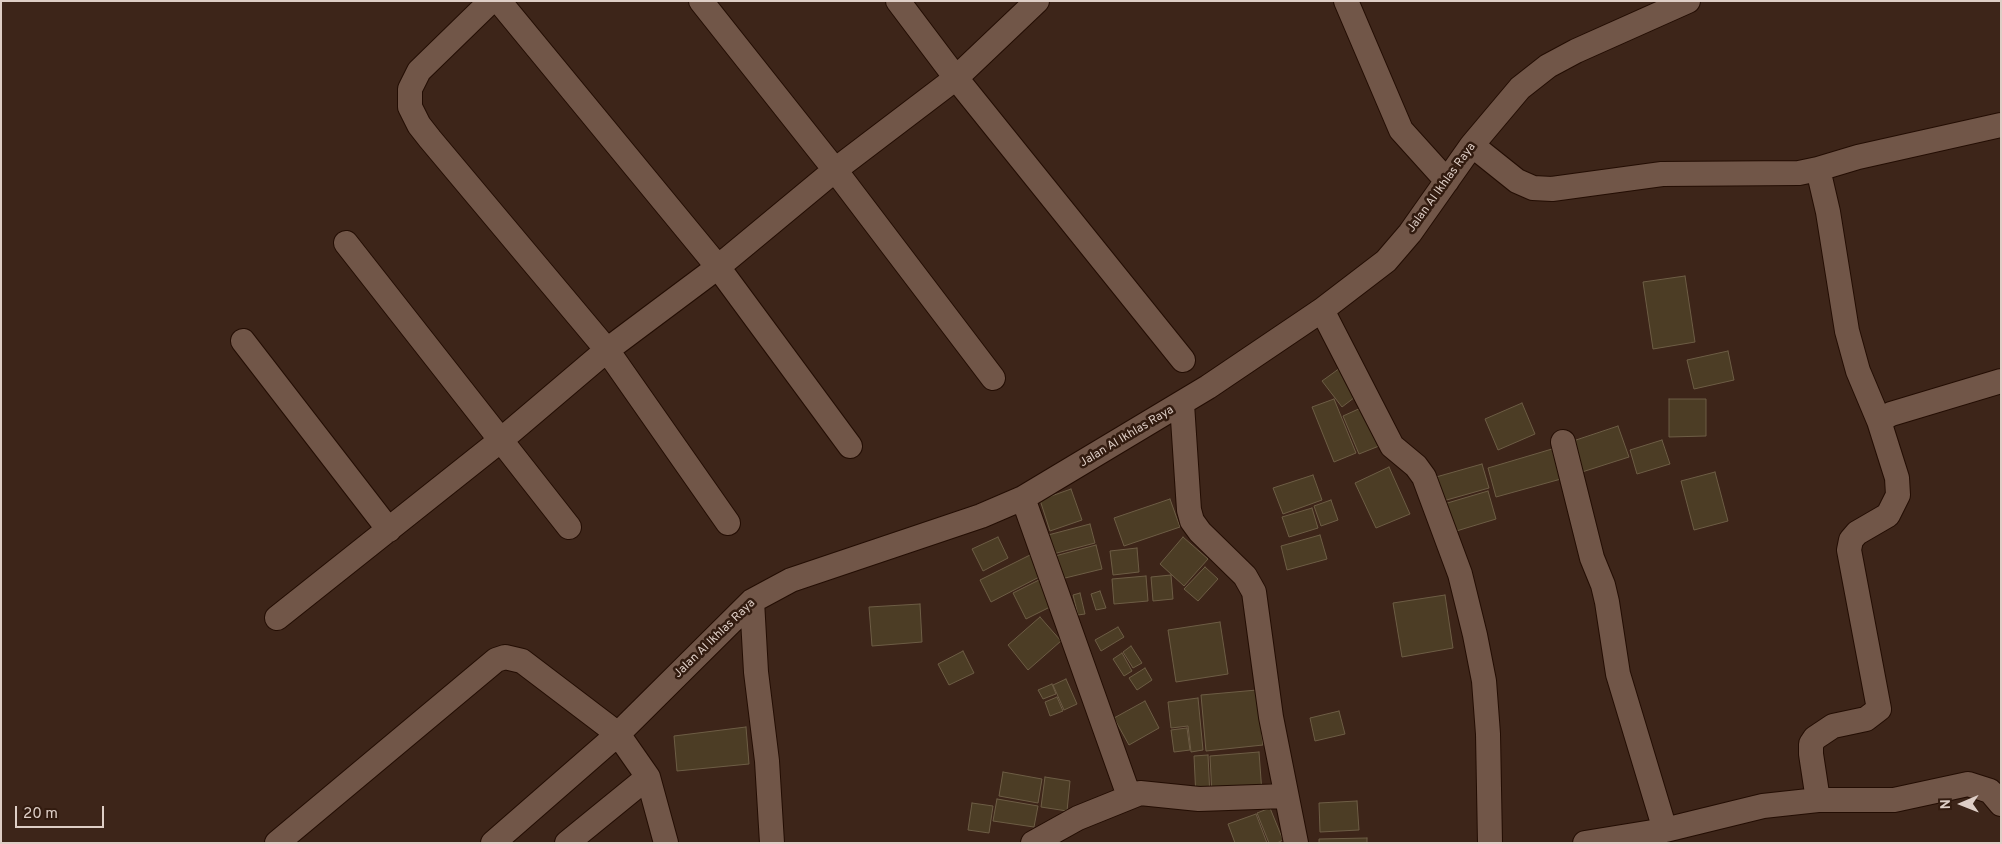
<!DOCTYPE html>
<html>
<head>
<meta charset="utf-8">
<style>
  body { margin:0 }
  #map { position:relative; width:2002px; height:844px; overflow:hidden; background:#3d2519; font-family:Overpass,sans-serif }
  canvas { display:block }
  .frame { position:absolute; inset:0; border:2px solid #decec6; pointer-events:none }
  .north { position:absolute; left:1937px; top:779px; width:50px; height:50px; -webkit-text-stroke:4px #321b0f; paint-order:stroke; rotate:269deg; font-size:14px; font-weight:700; line-height:20px; text-align:center; color:#decec6 }
  .north::after { content:''; display:block; margin:auto; width:18px; height:22px; background:#decec6; clip-path:polygon(50% 0,100% 100%,50% 72%,0 100%) }
  .scale { position:absolute; left:15px; top:806px; width:89px; height:22px; box-sizing:border-box; border:2px solid #decec6; border-top:0; padding-left:6px; font-size:15px; line-height:18px; white-space:nowrap; color:#decec6; -webkit-text-stroke:4px #321b0f; paint-order:stroke }
</style>
</head>
<body>
<div id="map">
<canvas width="2002" height="844"></canvas>
<div class="frame"></div>
<div class="north">N</div>
<div class="scale">20 m</div>
</div>
<script>
const ctx = document.querySelector('canvas').getContext('2d');
ctx.lineJoin = 'round';
function paint(path, color) { ctx.fillStyle = color; ctx.fill(path, 'evenodd'); }
const shape = rows => new Path2D(rows.map(r => 'M' + r).join(''));
function strokePath(path, color, width, dash) { ctx.strokeStyle = color; ctx.lineWidth = width; ctx.lineCap = dash ? 'butt' : 'round'; ctx.setLineDash(dash || []); ctx.stroke(path); }
function drawText(font, color, halo, rows, align = 'center') {
  ctx.font = font + ' Overpass,sans-serif'; ctx.lineWidth = 5; ctx.setLineDash([]); ctx.textBaseline = 'middle'; ctx.strokeStyle = halo; ctx.fillStyle = color; for (const [text, x, y, turn = 0] of rows) {
    ctx.save(); ctx.translate(x, y); ctx.rotate((+turn || 0) * Math.PI / 180); ctx.textAlign = isNaN(turn) ? turn : align; if (halo) ctx.strokeText(text, 0, 0); ctx.fillText(text, 0, 0); ctx.restore();
  }
}
const building = shape([
  [1685,276,1695,342,1653,349,1643,282,1685,276],
  [1728,351,1734,380,1694,389,1687,360,1728,351],
  [1340,368,1359,394,1342,407,1322,381,1340,368],
  [1334,399,1356,453,1334,462,1312,407,1334,399],
  [1669,399,1706,399,1706,436,1669,437,1669,399],
  [1522,403,1535,434,1498,450,1485,419,1522,403],
  [1363,407,1379,446,1359,454,1343,416,1363,407],
  [1618,426,1629,457,1582,472,1573,441,1618,426],
  [1662,440,1670,464,1637,474,1630,450,1662,440],
  [1552,449,1561,479,1496,497,1488,468,1552,449],
  [1482,464,1489,488,1443,501,1436,477,1482,464],
  [1389,467,1410,514,1376,528,1355,483,1389,467],
  [1715,472,1728,521,1694,530,1681,481,1715,472],
  [1313,475,1322,500,1283,514,1273,488,1313,475],
  [1071,489,1082,520,1050,531,1040,500,1071,489],
  [1488,491,1496,519,1453,532,1444,504,1488,491],
  [1170,499,1180,527,1124,546,1114,518,1170,499],
  [1331,500,1338,520,1321,526,1314,506,1331,500],
  [1312,508,1318,528,1289,537,1282,517,1312,508],
  [1090,524,1095,543,1053,554,1048,535,1090,524],
  [1320,535,1327,559,1287,570,1281,546,1320,535],
  [998,537,1008,558,983,571,972,549,998,537],
  [1183,537,1208,559,1184,586,1160,564,1183,537],
  [1096,545,1102,569,1061,579,1055,556,1096,545],
  [1137,548,1139,572,1113,575,1110,551,1137,548],
  [1034,553,1045,574,991,602,980,580,1034,553],
  [1205,567,1218,579,1198,601,1184,589,1205,567],
  [1171,575,1173,599,1153,601,1151,577,1171,575],
  [1146,576,1148,601,1114,604,1112,579,1146,576],
  [1045,577,1058,603,1026,619,1013,593,1045,577],
  [1100,591,1106,608,1096,610,1091,594,1100,591],
  [1080,593,1085,614,1078,615,1073,595,1080,593],
  [1445,595,1453,648,1402,657,1393,603,1445,595],
  [920,604,922,642,872,646,869,607,920,604],
  [1040,617,1061,641,1028,670,1008,645,1040,617],
  [1220,622,1228,674,1176,682,1168,630,1220,622],
  [1118,627,1124,637,1101,651,1095,640,1118,627],
  [1131,646,1142,663,1133,668,1123,652,1131,646],
  [963,651,974,673,949,685,938,664,963,651],
  [1122,653,1132,671,1124,676,1113,659,1122,653],
  [1145,668,1152,680,1137,690,1129,678,1145,668],
  [1066,679,1077,704,1064,710,1053,685,1066,679],
  [1052,684,1056,694,1043,699,1038,690,1052,684],
  [1257,690,1263,745,1206,751,1201,695,1257,690],
  [1057,697,1063,711,1050,716,1045,702,1057,697],
  [1198,698,1203,750,1191,752,1188,726,1171,728,1168,702,1198,698],
  [1145,701,1159,728,1129,745,1114,718,1145,701],
  [1339,711,1345,734,1315,741,1310,718,1339,711],
  [746,727,749,764,677,771,674,736,746,727],
  [1187,728,1190,750,1174,752,1171,730,1187,728],
  [1259,752,1262,793,1212,796,1210,756,1259,752],
  [1208,755,1210,797,1196,798,1194,756,1208,755],
  [1003,772,1042,779,1038,803,999,796,1003,772],
  [1045,777,1070,781,1067,811,1041,807,1045,777],
  [997,799,1038,806,1034,827,993,821,997,799],
  [1357,801,1359,830,1320,832,1319,803,1357,801],
  [972,803,993,806,989,833,968,830,972,803],
  [1270,808,1283,840,1277,843,1269,843,1257,813,1270,808],
  [1256,814,1267,843,1235,843,1228,824,1256,814],
  [1367,838,1367,843,1319,843,1319,839,1367,838]
]);
paint(building, '#4c3d25');
strokePath(building, '#6d5d45', 1);
const street = shape([
  [491,1,419,71,410,89,410,107,419,125,430,139,607,350,728,523],
  [499,1,718,267,850,446],
  [701,1,835,170,993,378],
  [898,1,956,78,1183,360],
  [1346,1,1401,130,1447,181],
  [1472,145,1517,181,1533,188,1552,189,1662,174,1799,173,1818,169,1858,157,2001,125],
  [1818,169,1828,212,1847,331,1858,371,1879,421],
  [346,243,569,527],
  [1322,310,1392,446,1416,466,1424,477,1460,574,1475,635,1484,681,1488,734,1490,843],
  [243,341,389,530],
  [1182,404,1189,510,1192,521,1200,532,1245,576,1254,592,1271,717,1296,843],
  [1563,442,1592,558,1603,585,1607,602,1618,674,1665,830],
  [1023,498,1129,796],
  [752,601,756,672,767,761,772,843],
  [277,618,501,440,607,350,718,267,835,170,956,78,1037,1],
  [1818,800,1811,754,1811,744,1815,738,1833,726,1866,719,1879,709,1849,550,1851,540,1857,533,1888,515,1898,495,1897,478,1879,421,1891,414,2001,381],
  [277,843,496,660,505,657,522,661,618,734,648,777,666,843],
  [493,843,618,734,752,601,791,580,981,516,1023,498,1208,387,1322,310,1386,261,1410,233,1472,145,1520,88,1548,66,1576,51,1688,1],
  [567,843,648,777],
  [1033,843,1078,818,1140,793,1199,799,1286,796],
  [1585,843,1665,830,1763,806,1818,800,1894,800,1968,784,1990,791,2001,804]
]);
strokePath(street, '#230d03', 26);
strokePath(street, '#715648', 24);
drawText('12px', '#decec6', '#321b0f', [
  ["Jalan Al Ikhlas Raya",1442,188,-54],
  ["Jalan Al Ikhlas Raya",1127,437,-31],
  ["Jalan Al Ikhlas Raya",715,639,-44]
]);
</script>
</body>
</html>
